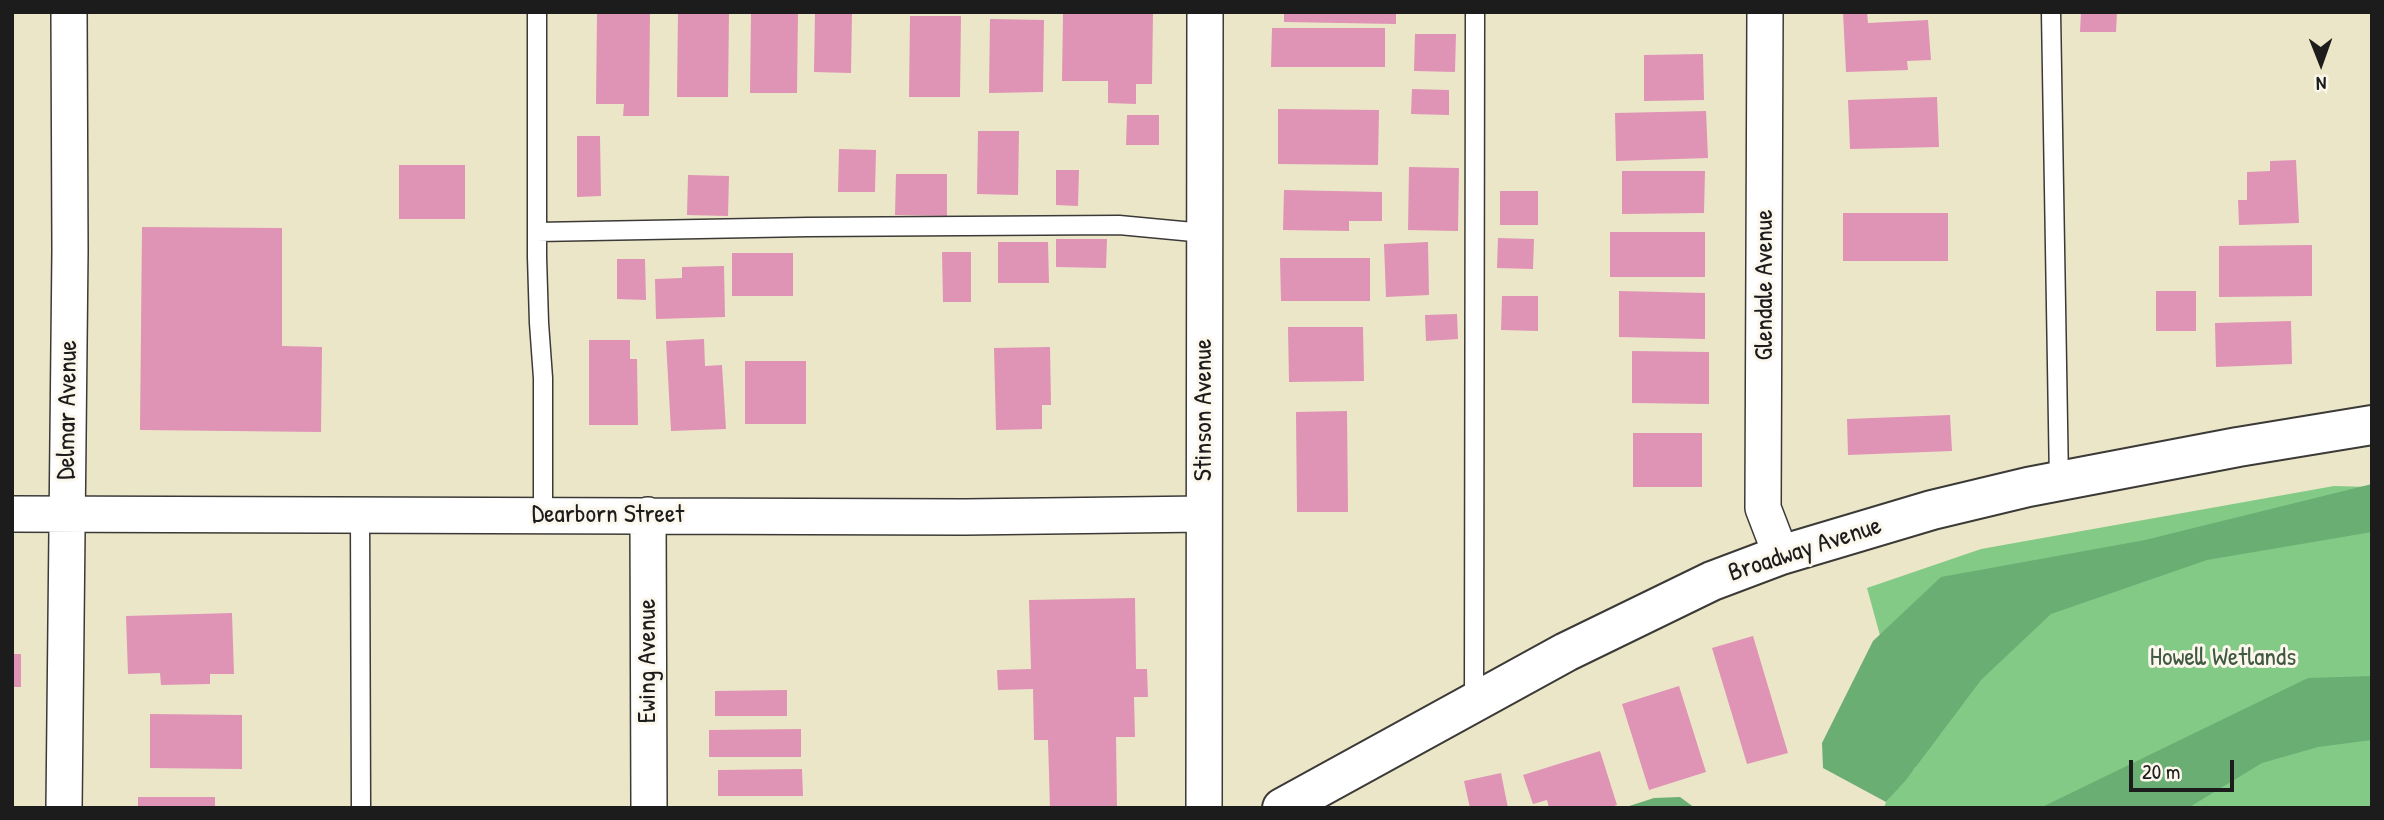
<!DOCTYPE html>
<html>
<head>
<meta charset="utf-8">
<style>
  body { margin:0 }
  #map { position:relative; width:2384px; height:820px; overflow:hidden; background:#ece6c9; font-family:"Patrick Hand",sans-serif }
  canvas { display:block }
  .frame { position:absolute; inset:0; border:14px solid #1c1c1c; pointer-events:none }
  .north { position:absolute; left:2286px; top:28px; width:70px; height:70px; -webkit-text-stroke:5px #fbf7ec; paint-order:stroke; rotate:179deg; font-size:19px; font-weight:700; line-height:28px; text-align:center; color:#1c1c1c }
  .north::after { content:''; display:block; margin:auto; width:24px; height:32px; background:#1c1c1c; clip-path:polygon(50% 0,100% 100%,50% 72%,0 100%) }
  .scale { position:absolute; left:2129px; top:760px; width:105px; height:32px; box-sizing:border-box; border:4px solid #1c1c1c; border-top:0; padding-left:9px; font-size:21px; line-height:24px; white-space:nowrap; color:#1c1c1c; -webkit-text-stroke:5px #fbf7ec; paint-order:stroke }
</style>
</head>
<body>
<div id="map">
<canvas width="2384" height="820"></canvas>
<div class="frame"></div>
<div class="north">N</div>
<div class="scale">20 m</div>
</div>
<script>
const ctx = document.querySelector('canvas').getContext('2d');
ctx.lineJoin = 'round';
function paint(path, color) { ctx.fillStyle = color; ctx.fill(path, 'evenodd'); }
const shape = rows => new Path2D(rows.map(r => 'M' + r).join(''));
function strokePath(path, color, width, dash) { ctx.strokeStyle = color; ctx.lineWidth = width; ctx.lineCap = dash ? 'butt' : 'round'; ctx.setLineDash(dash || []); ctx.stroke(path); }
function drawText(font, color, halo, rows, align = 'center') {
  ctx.font = font + ' "Patrick Hand",sans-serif'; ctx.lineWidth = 6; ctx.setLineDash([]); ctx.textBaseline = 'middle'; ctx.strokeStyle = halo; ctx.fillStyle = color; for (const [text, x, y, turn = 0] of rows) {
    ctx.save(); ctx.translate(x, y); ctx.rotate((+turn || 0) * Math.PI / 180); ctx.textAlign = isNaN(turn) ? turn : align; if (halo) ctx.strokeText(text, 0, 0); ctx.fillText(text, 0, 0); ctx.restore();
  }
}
paint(shape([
  [2334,486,2372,487,2372,808,1884,808,1886,802,1916,767,1867,588,1981,549]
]), '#83ca86');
paint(shape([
  [2372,484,2372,532,2207,560,2051,614,1981,680,1906,780,1886,802,1823,768,1822,743,1873,641,1941,577,2145,540],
  [2372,676,2372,740,2318,747,2262,763,2188,808,2040,808,2308,678],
  [1680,797,1695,808,1623,808,1654,798]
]), '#6aae73');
paint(shape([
  [597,12,650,12,649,116,623,116,624,104,596,104],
  [678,12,729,12,728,97,677,97],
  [751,12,798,12,797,93,750,93],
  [815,12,852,12,851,73,814,72],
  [1063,12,1153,12,1152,84,1136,84,1136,104,1108,103,1108,81,1062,81],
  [1284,12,1396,12,1396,24,1284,22],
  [1843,12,1867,12,1868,23,1928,20,1931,60,1907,61,1908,70,1846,72],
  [2081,12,2117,12,2116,32,2080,32],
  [910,16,961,16,960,97,909,97],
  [990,19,1044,20,1043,92,989,93],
  [1272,28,1385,28,1385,67,1271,67],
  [1415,34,1456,34,1455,72,1414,71],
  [1703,54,1704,100,1644,101,1644,55],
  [1412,89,1449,90,1449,115,1411,114],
  [1937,97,1939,147,1850,149,1848,100],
  [1278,109,1379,110,1378,165,1278,164],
  [1706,111,1708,158,1616,161,1615,113],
  [1127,115,1159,115,1159,145,1126,145],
  [978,131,1019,131,1018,195,977,194],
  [577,136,600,136,601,196,577,197],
  [839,149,876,150,875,192,838,192],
  [2296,160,2299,223,2239,225,2238,200,2247,200,2247,172,2270,171,2270,161],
  [399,165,465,165,465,219,399,219],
  [1409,167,1459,168,1458,231,1408,230],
  [1056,170,1079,170,1078,206,1056,205],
  [1622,171,1705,171,1704,213,1622,214],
  [896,174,947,174,947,216,895,215],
  [688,175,729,176,728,216,687,215],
  [1284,190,1382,192,1382,221,1349,221,1349,231,1283,230],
  [1500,191,1538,191,1538,225,1500,225],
  [1843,213,1948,213,1948,261,1843,261],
  [142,227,282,228,282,346,322,347,321,432,140,430],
  [1610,232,1705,232,1705,277,1610,277],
  [1498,238,1534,239,1533,269,1497,268],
  [1056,239,1107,239,1106,268,1056,267],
  [998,242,1048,242,1049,283,998,283],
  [1428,242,1429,295,1386,297,1384,244],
  [2312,245,2312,296,2219,297,2219,246],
  [942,252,971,252,971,302,943,302],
  [732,253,793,253,793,296,732,296],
  [1280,258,1370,258,1370,301,1281,301],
  [617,259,645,259,646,300,617,299],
  [724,266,725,317,656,319,655,279,682,278,682,267],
  [1619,291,1705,293,1705,339,1619,337],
  [2156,291,2196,291,2196,331,2156,331],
  [1502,296,1538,296,1538,331,1501,330],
  [1457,314,1458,339,1426,341,1425,315],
  [2291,321,2292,364,2216,367,2215,323],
  [1288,327,1363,327,1364,381,1289,382],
  [704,339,705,366,722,365,726,429,671,431,666,341],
  [589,340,630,340,630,359,637,359,638,425,589,425],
  [1050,347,1051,405,1042,405,1042,429,996,430,994,348],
  [1632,351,1709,352,1709,404,1632,403],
  [745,361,806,361,806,424,745,424],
  [1347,411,1348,512,1297,512,1296,412],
  [1950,415,1952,451,1848,455,1847,419],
  [1633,433,1702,433,1702,487,1633,487],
  [1135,598,1136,669,1147,669,1148,697,1134,697,1135,737,1116,737,1117,808,1050,808,1048,740,1034,740,1033,689,998,690,997,670,1031,669,1029,600],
  [232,613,234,674,210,674,210,684,161,685,160,673,128,674,126,616],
  [1753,636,1788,753,1747,764,1712,648],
  [12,654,21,654,21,687,12,687],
  [1679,686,1706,772,1649,790,1622,704],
  [787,690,787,716,715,716,715,691],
  [150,714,242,715,242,769,150,768],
  [801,729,801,757,709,757,709,730],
  [1600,751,1617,805,1608,808,1549,808,1547,800,1533,804,1523,775],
  [802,769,803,796,718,796,718,770],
  [1501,773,1508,808,1470,808,1464,781],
  [138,797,215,797,215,808,138,808]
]), '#df93b5');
const service = shape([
  [537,12,537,257,539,323,543,378,543,515],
  [2051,12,2059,482],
  [537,232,808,227,1119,225,1204,233],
  [360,514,361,808],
  [1474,700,1475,12]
]);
const minor = shape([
  [1765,12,1763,508,1781,555],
  [12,514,965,517,1204,514],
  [648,515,649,808],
  [64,808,70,251,69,12],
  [1204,808,1205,12]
]);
const secondary = shape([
  [1282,808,1566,652,1712,581,1781,555,1932,510,2028,487,2238,447,2372,425]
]);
strokePath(service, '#3b3a36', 21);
strokePath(minor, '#3b3a36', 38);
strokePath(secondary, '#3b3a36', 42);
strokePath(service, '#fff', 18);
strokePath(minor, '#fff', 35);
strokePath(secondary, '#fff', 38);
drawText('26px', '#1c1c1c', '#fbf7ec', [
  ["Glendale Avenue",1765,285,-90],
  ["Delmar Avenue",68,410,-89],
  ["Stinson Avenue",1204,410,-90],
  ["Dearborn Street",608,515],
  ["Broadway Avenue",1805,550,-18],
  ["Ewing Avenue",648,661,-90]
]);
drawText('26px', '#405941', '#fbf7ec', [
  ["Howell Wetlands",2223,658]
]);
</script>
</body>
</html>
